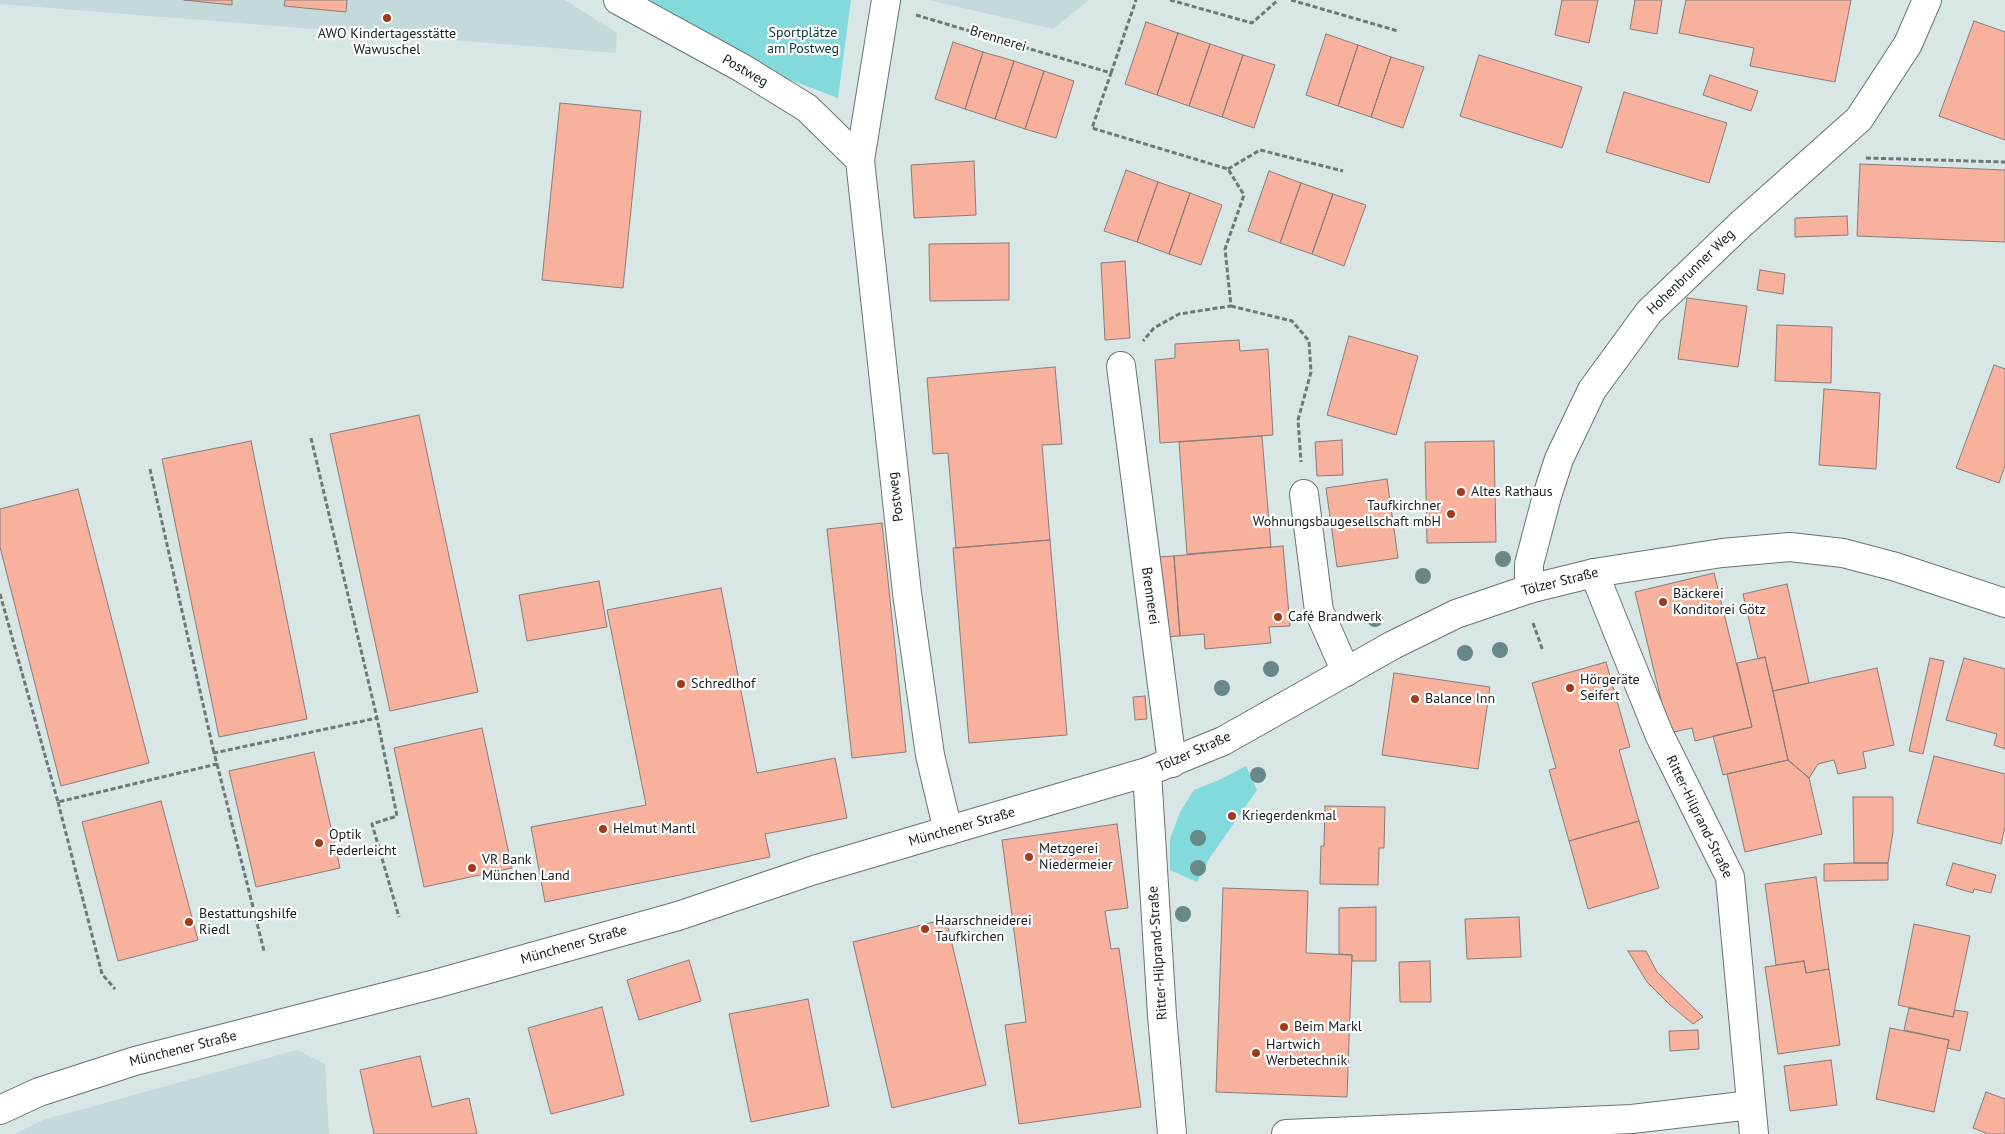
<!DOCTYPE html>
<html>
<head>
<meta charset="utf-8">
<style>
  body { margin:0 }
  canvas { display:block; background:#d9e6e6 }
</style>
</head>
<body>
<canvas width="2005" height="1134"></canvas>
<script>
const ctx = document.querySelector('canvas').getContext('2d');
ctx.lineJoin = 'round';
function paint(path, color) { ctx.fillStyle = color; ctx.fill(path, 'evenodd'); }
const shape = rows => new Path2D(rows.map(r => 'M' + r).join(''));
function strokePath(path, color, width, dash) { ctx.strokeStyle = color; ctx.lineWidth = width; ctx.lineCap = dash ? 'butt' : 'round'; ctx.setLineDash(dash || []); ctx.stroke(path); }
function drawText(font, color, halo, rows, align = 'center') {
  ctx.font = font + ' "PT Sans",sans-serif'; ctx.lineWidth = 4.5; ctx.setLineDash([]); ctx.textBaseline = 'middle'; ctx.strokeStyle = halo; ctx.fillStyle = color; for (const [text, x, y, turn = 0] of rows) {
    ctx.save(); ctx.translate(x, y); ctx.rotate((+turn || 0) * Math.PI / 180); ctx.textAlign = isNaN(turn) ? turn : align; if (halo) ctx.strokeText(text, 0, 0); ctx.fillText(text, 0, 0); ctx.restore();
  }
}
paint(shape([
  [0,0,565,0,617,33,616,53,0,4],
  [929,0,1089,0,1053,29],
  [297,1050,325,1064,329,1134,15,1134,43,1120]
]), '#c4d9da');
paint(shape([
  [649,0,851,0,838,98,775,74,724,50],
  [1246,766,1257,790,1209,859,1197,882,1170,870,1170,839,1180,812,1194,790,1219,780]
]), '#83dadd');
const building = shape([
  [184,0,232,0,232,5,184,0],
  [285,0,347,0,346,12,284,6,285,0],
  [1562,0,1598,0,1589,43,1555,35,1562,0],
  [1635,0,1662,0,1657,34,1630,29,1635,0],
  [1686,0,1851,0,1835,82,1750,66,1754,48,1679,33,1686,0],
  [1974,21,2005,32,2005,140,1939,116,1974,21],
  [1146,22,1178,33,1157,95,1125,84,1146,22],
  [1178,33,1210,44,1189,106,1157,95,1178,33],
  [1326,34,1358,45,1338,106,1306,95,1326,34],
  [953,42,983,52,965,109,935,99,953,42],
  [1210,44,1243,55,1222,117,1189,106,1210,44],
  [1358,45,1391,57,1371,117,1338,106,1358,45],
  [983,52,1014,61,995,119,965,109,983,52],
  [1243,55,1275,65,1254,128,1222,117,1243,55],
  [1479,55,1582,87,1562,148,1460,116,1479,55],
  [1391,57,1424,67,1403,128,1371,117,1391,57],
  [1014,61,1044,71,1025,129,995,119,1014,61],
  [1044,71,1074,81,1056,138,1025,129,1044,71],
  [1710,75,1758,91,1751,111,1703,95,1710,75],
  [1624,92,1727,123,1709,183,1606,152,1624,92],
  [560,103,641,111,623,288,542,280,560,103],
  [974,161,976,215,914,218,911,165,974,161],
  [1860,164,2005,170,2005,242,1857,236,1860,164],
  [1126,170,1158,182,1137,242,1104,231,1126,170],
  [1269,171,1301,183,1280,243,1248,231,1269,171],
  [1158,182,1190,193,1169,254,1137,242,1158,182],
  [1301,183,1333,194,1312,254,1280,243,1301,183],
  [1190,193,1222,205,1201,265,1169,254,1190,193],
  [1333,194,1366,205,1344,266,1312,254,1333,194],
  [1847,216,1848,235,1795,237,1795,218,1847,216],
  [1009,243,1009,300,930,301,929,244,1009,243],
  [1125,261,1130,338,1105,340,1101,263,1125,261],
  [1760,270,1785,274,1783,294,1757,290,1760,270],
  [1687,298,1747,306,1738,367,1678,359,1687,298],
  [1777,325,1832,327,1831,383,1775,381,1777,325],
  [1349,336,1418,356,1396,435,1327,415,1349,336],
  [1239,340,1240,351,1268,349,1273,435,1160,443,1155,360,1175,358,1175,344,1239,340],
  [1994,365,2005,369,2005,466,1999,483,1956,468,1994,365],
  [1055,367,1062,444,1042,445,1050,540,956,548,948,453,933,454,927,378,1055,367],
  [1824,389,1880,393,1876,469,1819,465,1824,389],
  [419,415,478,692,390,711,330,434,419,415],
  [1262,436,1271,547,1187,554,1179,442,1262,436],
  [1342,440,1343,475,1317,476,1315,442,1342,440],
  [251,441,307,719,219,737,162,459,251,441],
  [1494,441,1496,542,1427,543,1425,442,1494,441],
  [1387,479,1398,558,1337,567,1326,488,1387,479],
  [78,489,149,763,61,786,0,547,0,509,78,489],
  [882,523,906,752,852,758,827,529,882,523],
  [1050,540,1067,735,969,743,953,548,1050,540],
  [1283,546,1290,626,1269,627,1271,643,1205,649,1204,634,1180,636,1174,556,1283,546],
  [1174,556,1180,636,1163,637,1156,557,1174,556],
  [1714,573,1752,727,1695,741,1692,728,1669,733,1635,592,1714,573],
  [599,581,607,627,527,641,519,595,599,581],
  [1787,584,1809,683,1773,691,1765,657,1758,659,1743,594,1787,584],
  [721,588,757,773,835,758,847,818,765,834,770,857,545,902,531,827,646,805,607,610,721,588],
  [1765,657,1788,760,1723,775,1713,736,1752,727,1737,663,1765,657],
  [1930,658,1944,661,1923,754,1909,751,1930,658],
  [1964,658,2005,669,2005,749,1994,745,1997,734,1946,720,1964,658],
  [1606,662,1630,747,1619,750,1639,821,1569,841,1549,770,1556,768,1532,683,1606,662],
  [1877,668,1894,745,1863,752,1866,768,1838,774,1834,760,1818,764,1809,778,1788,760,1773,691,1877,668],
  [1394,673,1490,687,1478,769,1382,755,1394,673],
  [1145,696,1147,719,1135,720,1133,697,1145,696],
  [482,728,512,868,424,887,394,748,482,728],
  [314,752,340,868,256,887,229,771,314,752],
  [1934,756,2005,774,2005,827,2001,844,1917,823,1934,756],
  [1788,760,1809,778,1822,834,1745,852,1727,774,1788,760],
  [1853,797,1893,797,1893,832,1888,863,1854,863,1853,797],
  [161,801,198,940,118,961,82,822,161,801],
  [1325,806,1385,807,1384,848,1379,848,1378,885,1320,884,1321,846,1324,846,1325,806],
  [1639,821,1659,888,1588,909,1569,841,1639,821],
  [1117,824,1128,908,1105,911,1111,949,1119,948,1141,1107,1019,1124,1005,1025,1026,1022,1002,840,1117,824],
  [1854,863,1888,863,1888,880,1824,881,1824,864,1854,863],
  [1953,863,1996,875,1991,893,1974,889,1973,893,1946,885,1953,863],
  [1816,877,1829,969,1806,973,1804,961,1776,965,1765,884,1816,877],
  [1223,888,1308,891,1306,953,1352,955,1347,1097,1216,1092,1223,888],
  [1376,907,1376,961,1352,961,1352,955,1339,954,1339,908,1376,907],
  [1519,917,1521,957,1467,959,1465,919,1519,917],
  [946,919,986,1085,892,1108,853,942,946,919],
  [1914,924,1970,936,1953,1017,1898,1005,1914,924],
  [1628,951,1646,951,1657,972,1703,1017,1693,1024,1669,1004,1647,982,1628,951],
  [689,960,701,1001,639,1020,627,980,689,960],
  [1430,961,1431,1002,1400,1002,1399,962,1430,961],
  [1804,961,1806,973,1829,969,1840,1045,1778,1054,1765,967,1804,961],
  [808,999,829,1106,751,1122,729,1014,808,999],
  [602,1007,624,1095,551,1114,528,1028,602,1007],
  [1909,1008,1953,1017,1955,1010,1968,1012,1960,1051,1947,1048,1949,1040,1904,1030,1909,1008],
  [1890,1028,1949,1040,1934,1112,1876,1099,1890,1028],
  [1698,1030,1699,1049,1670,1051,1669,1031,1698,1030],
  [420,1056,432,1107,469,1098,477,1134,374,1134,360,1070,420,1056],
  [1831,1060,1837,1105,1790,1111,1784,1066,1831,1060],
  [1986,1092,2005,1099,2005,1134,1988,1134,1973,1128,1986,1092]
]);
paint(building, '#f8b19d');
strokePath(building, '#867c79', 1);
const minor = shape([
  [618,0,742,68,807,108,860,160,907,593,930,755,948,831],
  [860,160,886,0],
  [1121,366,1172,763],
  [1304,494,1319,611,1346,672],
  [1594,573,1659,734,1730,877,1754,1134],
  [1529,589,1529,564,1547,496,1559,459,1592,390,1649,312,1740,225,1859,119,1908,44,1927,0],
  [1147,772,1162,1015,1172,1134],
  [1286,1134,1632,1119,1751,1105]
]);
const major = shape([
  [0,1110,39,1092,135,1061,435,984,678,916,814,870,1147,772,1223,741,1393,645,1456,614,1529,589,1594,573,1722,553,1790,547,1843,553,1896,567,2005,603]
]);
strokePath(minor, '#687373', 30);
strokePath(major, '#687373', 30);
strokePath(shape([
  [1170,0,1252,23,1278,0],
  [1291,0,1398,31],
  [916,15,1111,73,1092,128,1228,169,1244,195,1225,249,1231,306,1179,314,1154,328,1143,341],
  [1111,73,1136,0],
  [1866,158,2005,162],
  [1228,169,1260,150,1343,171],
  [1231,306,1292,321,1309,341,1311,372,1298,420,1301,462],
  [311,438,377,718,397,816,372,824,399,917],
  [150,469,214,753],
  [0,594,58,802,217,764,214,753,377,718],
  [1533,623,1543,651],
  [217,764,264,951],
  [58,802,102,974,115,989]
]), '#6f7878', 3, [5, 2.5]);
strokePath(minor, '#fff', 28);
strokePath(major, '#fff', 28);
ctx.fillStyle = '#688787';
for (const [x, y] of [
  [1503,559],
  [1423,576],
  [1375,619],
  [1500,650],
  [1465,653],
  [1271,669],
  [1222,688],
  [1258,775],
  [1198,838],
  [1198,868],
  [1183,914]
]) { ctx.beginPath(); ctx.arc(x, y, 8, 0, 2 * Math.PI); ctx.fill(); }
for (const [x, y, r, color] of [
  [387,18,5,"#a23a1c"],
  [1461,492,5,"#a23a1c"],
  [1451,514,5,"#a23a1c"],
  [1663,602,5,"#a23a1c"],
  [1278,617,5,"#a23a1c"],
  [681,684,5,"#a23a1c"],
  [1570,688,5,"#a23a1c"],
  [1415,699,5,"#a23a1c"],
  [1232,816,5,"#a23a1c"],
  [603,829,5,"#a23a1c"],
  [319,843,5,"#a23a1c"],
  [1029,857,5,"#a23a1c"],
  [472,868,5,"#a23a1c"],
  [189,922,5,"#a23a1c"],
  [925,929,5,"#a23a1c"],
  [1284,1027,5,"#a23a1c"],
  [1256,1053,5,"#a23a1c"]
]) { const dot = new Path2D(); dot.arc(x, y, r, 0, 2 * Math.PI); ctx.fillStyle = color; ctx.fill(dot); strokePath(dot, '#fff', 2); }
drawText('14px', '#0b393a', '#fff', [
  ["Sportplätze",803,33],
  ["am Postweg",803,49]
]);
drawText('14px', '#181d1d', '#fff', [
  ["AWO Kindertagesstätte",387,34,"center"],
  ["Wawuschel",387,50,"center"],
  ["Altes Rathaus",1471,492],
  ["Taufkirchner",1441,506,"right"],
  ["Wohnungsbaugesellschaft mbH",1441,522,"right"],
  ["Bäckerei",1673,594],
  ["Konditorei Götz",1673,610],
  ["Café Brandwerk",1288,617],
  ["Hörgeräte",1580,680],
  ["Seifert",1580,696],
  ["Schredlhof",691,684],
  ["Balance Inn",1425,699],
  ["Kriegerdenkmal",1242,816],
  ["Helmut Mantl",613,829],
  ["Optik",329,835],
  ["Federleicht",329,851],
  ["Metzgerei",1039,849],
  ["Niedermeier",1039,865],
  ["VR Bank",482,860],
  ["München Land",482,876],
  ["Bestattungshilfe",199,914],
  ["Riedl",199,930],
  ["Haarschneiderei",935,921],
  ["Taufkirchen",935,937],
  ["Beim Markl",1294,1027],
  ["Hartwich",1266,1045],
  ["Werbetechnik",1266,1061]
], 'left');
drawText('14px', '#181d1d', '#fff', [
  ["Brennerei",998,39,17],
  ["Postweg",745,71,30],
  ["Hohenbrunner Weg",1691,272,-44],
  ["Postweg",896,497,-97],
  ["Tölzer Straße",1560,582,-14],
  ["Brennerei",1150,596,82],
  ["Tölzer Straße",1194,752,-24],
  ["Ritter-Hilprand-Straße",1699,817,64],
  ["Münchener Straße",962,827,-16],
  ["Münchener Straße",574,945,-16],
  ["Ritter-Hilprand-Straße",1158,953,-94],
  ["Münchener Straße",183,1049,-14]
]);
</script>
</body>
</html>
